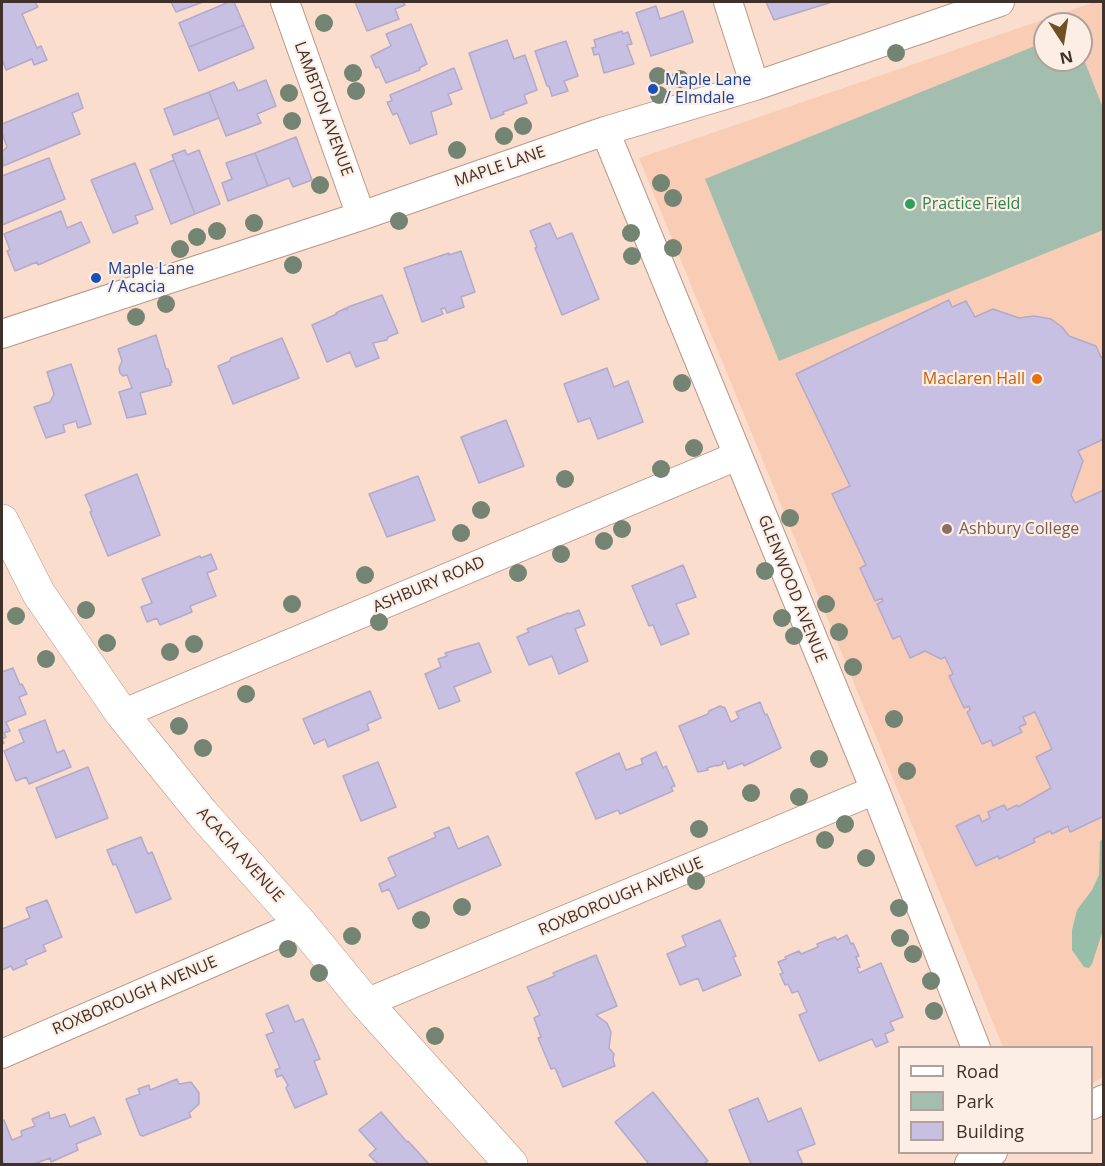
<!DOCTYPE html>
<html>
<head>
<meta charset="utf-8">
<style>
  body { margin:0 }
  #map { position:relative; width:1105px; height:1166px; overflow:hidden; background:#faddcd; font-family:"Open Sans",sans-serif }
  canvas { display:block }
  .frame { position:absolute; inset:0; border:3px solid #3f3129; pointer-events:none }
  .legend { position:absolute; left:898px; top:1046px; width:195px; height:108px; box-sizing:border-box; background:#fcede5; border:2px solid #b0a29a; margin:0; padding:8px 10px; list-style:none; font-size:18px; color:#3f3129 }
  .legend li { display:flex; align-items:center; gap:12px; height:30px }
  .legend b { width:30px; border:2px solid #b0a29a }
  .north { position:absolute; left:1033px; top:12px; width:60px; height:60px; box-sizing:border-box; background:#fcede5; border:2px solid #b0a29a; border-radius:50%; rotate:168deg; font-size:16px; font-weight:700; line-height:24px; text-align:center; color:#3f3129 }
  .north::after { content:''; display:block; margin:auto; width:21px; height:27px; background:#6f5125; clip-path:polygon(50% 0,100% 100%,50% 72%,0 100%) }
</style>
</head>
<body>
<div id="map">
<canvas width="1105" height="1166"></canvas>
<div class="frame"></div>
<ul class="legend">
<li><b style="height:8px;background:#fff"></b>Road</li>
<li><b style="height:16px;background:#a3beaf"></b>Park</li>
<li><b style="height:16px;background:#c8c0e2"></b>Building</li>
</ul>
<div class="north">N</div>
</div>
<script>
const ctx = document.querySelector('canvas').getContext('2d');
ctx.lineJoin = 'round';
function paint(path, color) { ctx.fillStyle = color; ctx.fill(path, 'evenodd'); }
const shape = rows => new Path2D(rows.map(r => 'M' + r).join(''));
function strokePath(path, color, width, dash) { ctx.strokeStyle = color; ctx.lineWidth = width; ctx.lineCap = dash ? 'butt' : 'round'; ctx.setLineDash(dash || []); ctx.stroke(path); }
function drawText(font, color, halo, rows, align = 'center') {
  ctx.font = font + ' "Open Sans",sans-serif'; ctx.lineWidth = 4.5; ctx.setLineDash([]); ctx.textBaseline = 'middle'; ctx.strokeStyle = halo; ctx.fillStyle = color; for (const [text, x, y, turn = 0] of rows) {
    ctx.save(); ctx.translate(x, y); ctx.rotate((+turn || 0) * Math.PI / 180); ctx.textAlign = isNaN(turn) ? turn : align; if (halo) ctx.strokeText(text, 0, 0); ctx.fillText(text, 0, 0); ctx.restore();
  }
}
paint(shape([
  [1095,2,1103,2,1103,1077,1092,1083,1092,1048,1003,1047,639,158],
  [1045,24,1081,24,1081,60,1045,60]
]), '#f8ccb5');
paint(shape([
  [1045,42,1045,60,1081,60,1081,52,1103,108,1103,230,779,361,705,179]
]), '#a3beaf');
paint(shape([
  [1103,839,1103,930,1092,964,1089,968,1084,967,1072,950,1072,930,1077,910,1092,890,1099,875,1100,841]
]), '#98bea9');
const building = shape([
  [2,2,35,2,38,7,22,14,37,48,41,46,47,60,34,65,32,59,6,70,2,59,2,2],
  [171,2,203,2,176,12,171,2],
  [229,2,234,2,244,25,189,47,179,23,229,2],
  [355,2,403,2,405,5,395,9,399,19,367,31,355,2],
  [766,2,832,2,774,20,766,2],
  [656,6,660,19,683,11,693,42,651,56,636,13,656,6],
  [411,24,427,64,419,68,420,70,386,83,379,67,376,68,371,56,391,46,386,34,411,24],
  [244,25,254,48,199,71,189,47,244,25],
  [622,31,623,34,628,32,632,44,627,45,634,64,604,73,599,54,594,55,592,48,596,47,594,40,622,31],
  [507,40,514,59,525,55,537,90,524,95,527,103,503,112,504,114,491,119,469,53,507,40],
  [566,41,578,76,564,81,568,91,552,96,549,86,547,86,535,51,566,41],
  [454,68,462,89,448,94,452,104,431,112,437,134,410,144,397,113,393,115,387,102,392,101,390,95,454,68],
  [266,80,276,106,257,114,261,123,226,136,209,92,234,82,238,91,266,80],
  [209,92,219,118,174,135,164,109,209,92],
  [78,93,83,108,72,113,80,134,3,166,2,152,7,147,2,133,2,124,78,93],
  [296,137,312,180,293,187,289,178,268,186,255,153,296,137],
  [185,150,187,155,199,150,220,204,195,214,172,155,185,150],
  [255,153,268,186,228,201,222,183,232,179,226,163,255,153],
  [49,158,65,199,2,225,2,176,49,158],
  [174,160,195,214,171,224,150,170,174,160],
  [135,163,153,209,135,216,138,223,113,233,91,180,135,163],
  [61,211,67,228,81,222,90,242,38,265,37,262,15,271,7,251,10,250,4,234,61,211],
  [550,223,557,239,572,233,599,299,562,315,535,248,537,247,530,231,550,223],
  [461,251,475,292,461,297,464,307,447,313,445,308,441,309,443,314,422,322,404,268,449,253,449,255,461,251],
  [382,295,398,333,388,337,387,340,373,343,379,358,356,367,350,352,327,362,312,325,337,314,336,313,346,308,347,310,348,307,382,295],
  [949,300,952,307,966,301,975,317,993,309,1019,318,1034,316,1051,319,1062,327,1069,336,1096,346,1101,357,1104,356,1104,439,1078,451,1083,461,1071,495,1075,503,1104,490,1104,816,1070,832,1068,826,1052,834,1050,831,1033,839,1035,842,999,859,998,856,976,866,956,826,979,815,982,822,990,818,988,812,1004,805,1007,810,1017,805,1018,807,1051,788,1036,757,1052,749,1035,712,1023,717,1026,724,1019,727,1022,732,993,746,991,740,982,744,967,712,970,710,969,706,964,708,949,676,953,674,945,657,941,659,925,651,910,658,900,636,893,639,877,604,883,601,882,598,875,601,860,568,866,565,832,494,850,486,796,374,949,300],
  [156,335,166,369,168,369,172,382,170,383,171,385,140,393,146,414,127,418,119,392,132,388,127,375,123,376,120,373,119,368,122,361,118,349,156,335],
  [282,338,299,378,233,404,218,366,230,361,231,358,282,338],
  [71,364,91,424,78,428,76,421,63,425,65,432,46,438,34,407,50,402,54,394,47,372,71,364],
  [607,368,614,387,628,381,643,422,598,439,590,418,578,422,564,384,607,368],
  [506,420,524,466,479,483,461,437,506,420],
  [137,474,160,535,108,556,90,512,92,511,85,495,137,474],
  [418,476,435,520,387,537,369,494,418,476],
  [211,554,217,569,207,573,216,596,190,606,192,612,160,625,157,618,147,622,141,607,152,603,142,579,200,556,201,558,211,554],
  [683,565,696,597,676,604,689,634,661,645,653,625,649,626,632,586,683,565],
  [579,610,585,625,575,629,588,661,559,674,552,656,529,665,517,637,529,632,527,629,568,613,569,614,579,610],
  [479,643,491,672,454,687,460,701,439,709,425,674,441,667,438,659,447,656,445,653,479,643],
  [13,668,20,685,22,684,27,694,19,697,26,714,6,722,10,731,4,733,6,737,2,739,4,743,2,744,2,672,13,668],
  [370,691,381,718,367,724,369,730,328,747,325,739,314,744,303,719,370,691],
  [760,702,765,715,767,714,781,748,744,766,743,763,728,769,725,761,722,762,723,764,717,766,717,765,707,768,708,770,698,772,679,726,708,714,709,711,720,706,725,708,731,722,739,718,736,712,760,702],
  [45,720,57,753,64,750,71,767,29,784,26,777,16,781,4,751,24,742,19,730,45,720],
  [656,752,663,768,666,766,675,786,671,787,673,791,620,814,618,810,596,819,576,773,619,753,626,770,643,764,641,759,656,752],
  [378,762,396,807,361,821,343,776,378,762],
  [88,767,108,818,56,838,36,788,88,767],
  [449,827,458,849,488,836,501,865,398,909,389,889,382,892,379,884,396,876,388,858,436,837,434,833,449,827],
  [141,837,148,854,152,852,171,899,136,913,116,864,113,865,107,850,141,837],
  [47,900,62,937,43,945,46,951,25,960,27,964,13,970,11,966,2,970,2,929,30,918,26,908,47,900],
  [720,920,736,956,733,957,741,975,703,991,698,978,680,985,667,954,686,946,682,936,720,920],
  [847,935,851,944,853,943,859,956,856,957,860,967,857,968,859,973,881,963,903,1017,890,1022,894,1030,885,1034,888,1042,876,1047,872,1039,819,1061,799,1015,807,1012,798,991,792,993,788,984,785,985,780,974,783,973,778,962,786,959,785,957,799,951,801,954,818,947,817,944,835,937,837,940,847,935],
  [596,955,617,1006,596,1015,607,1023,611,1032,609,1048,614,1054,613,1060,615,1066,563,1087,555,1068,551,1069,538,1038,541,1037,534,1018,540,1015,527,987,555,976,553,973,596,955],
  [288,1005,295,1022,303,1019,320,1059,314,1061,327,1094,295,1108,286,1088,288,1085,282,1075,277,1077,275,1070,280,1068,266,1035,274,1032,266,1014,288,1005],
  [177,1079,179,1084,191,1082,199,1093,199,1104,189,1113,191,1117,143,1136,140,1135,126,1099,140,1094,138,1089,149,1085,150,1090,177,1079],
  [653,1092,708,1161,703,1164,649,1164,615,1122,653,1092],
  [758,1098,768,1122,801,1108,815,1144,797,1151,803,1164,751,1164,729,1110,758,1098],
  [49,1112,50,1119,65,1114,70,1127,94,1117,101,1134,76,1144,78,1150,51,1162,50,1158,34,1164,4,1164,2,1158,2,1121,4,1120,12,1140,22,1136,21,1131,35,1126,32,1119,49,1112],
  [381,1112,407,1142,408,1141,429,1164,378,1164,369,1155,376,1149,359,1130,381,1112]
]);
paint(building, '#c8c0e2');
strokePath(building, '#b2a9cb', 1.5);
const street = shape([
  [285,2,361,216],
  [728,2,755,86],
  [605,131,875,790,976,1048],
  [2,334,361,216,605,131,755,86,1000,2],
  [122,714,737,456],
  [366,1003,875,790],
  [2,1054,301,924],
  [1092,1105,1104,1099],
  [969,1164,993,1152]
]);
const secondary = shape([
  [2,521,39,594,122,714,202,813,301,924,366,1003,511,1164]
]);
strokePath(street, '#ba9886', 30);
strokePath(secondary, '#ba9886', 34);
strokePath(street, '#fff', 28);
strokePath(secondary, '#fff', 33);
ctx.fillStyle = '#748472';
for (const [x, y] of [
  [324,23],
  [896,53],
  [353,73],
  [658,76],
  [680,79],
  [356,91],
  [289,93],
  [659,95],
  [292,121],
  [523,126],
  [504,136],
  [457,150],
  [661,183],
  [320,185],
  [673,198],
  [399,221],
  [254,223],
  [217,231],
  [631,233],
  [197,237],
  [673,248],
  [180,249],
  [632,256],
  [293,265],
  [166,304],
  [136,317],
  [682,383],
  [694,448],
  [661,469],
  [565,479],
  [481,510],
  [790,518],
  [622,529],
  [461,533],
  [604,541],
  [561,554],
  [765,571],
  [518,573],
  [365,575],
  [292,604],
  [826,604],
  [86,610],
  [16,616],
  [782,618],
  [379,622],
  [839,632],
  [794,636],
  [107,643],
  [194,644],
  [170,652],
  [46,659],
  [853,667],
  [246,694],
  [894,719],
  [179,726],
  [203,748],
  [819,759],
  [907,771],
  [751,793],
  [799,797],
  [845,824],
  [699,829],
  [825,840],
  [866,858],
  [696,881],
  [462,907],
  [899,908],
  [421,920],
  [352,936],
  [900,938],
  [288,949],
  [913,954],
  [319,973],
  [931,981],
  [934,1011],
  [435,1036]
]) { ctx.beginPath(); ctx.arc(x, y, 9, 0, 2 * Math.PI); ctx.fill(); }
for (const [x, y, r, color] of [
  [653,89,6,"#1a4fb4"],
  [910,204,6,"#2e9e5b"],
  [96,278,6,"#1a4fb4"],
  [1037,379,6,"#e8710a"],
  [947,529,6,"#8d6e63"]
]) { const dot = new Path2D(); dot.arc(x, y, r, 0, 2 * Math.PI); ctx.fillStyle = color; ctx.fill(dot); strokePath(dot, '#fcede5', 2); }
drawText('16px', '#164399', '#fcede5', [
  ["Maple Lane",665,80],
  ["/ Elmdale",665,98],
  ["Maple Lane",108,269],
  ["/ Acacia",108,287]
], 'left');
drawText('16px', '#3f3129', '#fcede5', [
  ["LAMBTON AVENUE",323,109,70],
  ["MAPLE LANE",500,167,-19],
  ["ASHBURY ROAD",429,585,-23],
  ["GLENWOOD AVENUE",792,589,68],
  ["ACACIA AVENUE",240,855,48],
  ["ROXBOROUGH AVENUE",621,897,-23],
  ["ROXBOROUGH AVENUE",135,996,-23]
]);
drawText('16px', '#27864d', '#fcede5', [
  ["Practice Field",922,204]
], 'left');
drawText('16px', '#c56008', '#fcede5', [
  ["Maclaren Hall",1025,379]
], 'right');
drawText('16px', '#785e54', '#fcede5', [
  ["Ashbury College",959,529]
], 'left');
</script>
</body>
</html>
